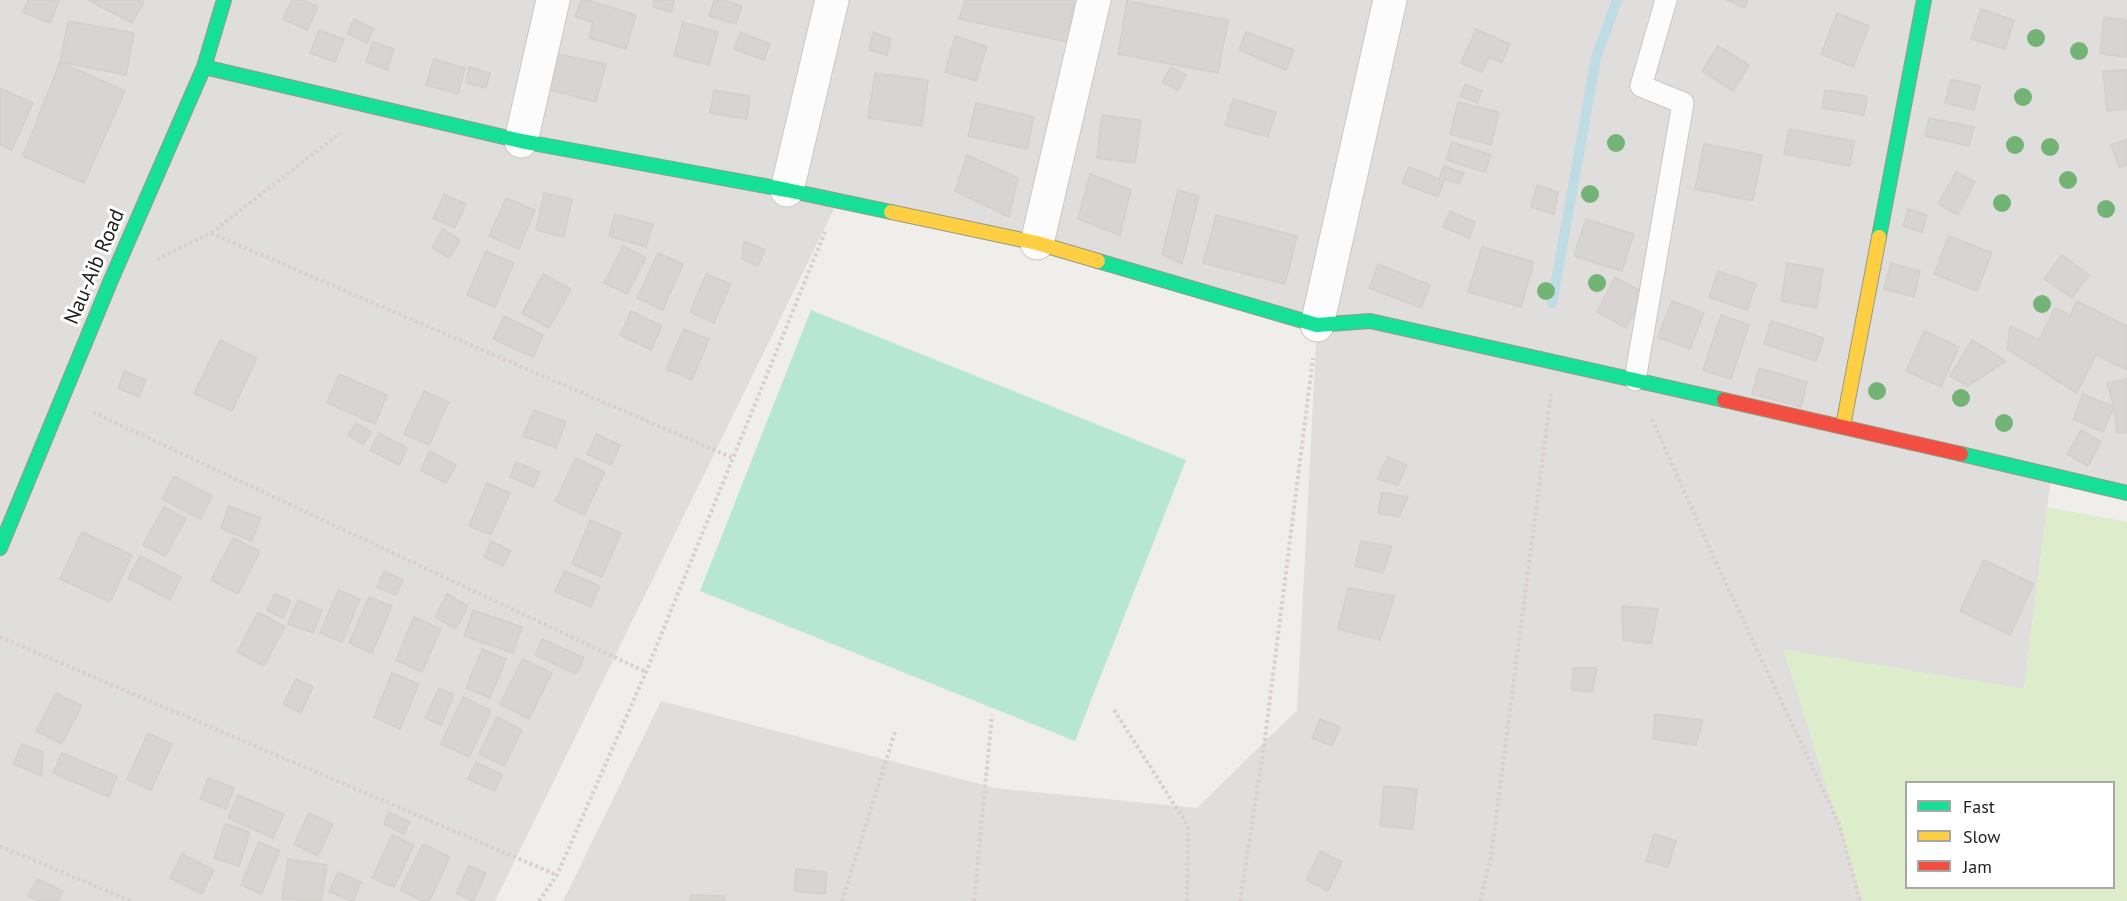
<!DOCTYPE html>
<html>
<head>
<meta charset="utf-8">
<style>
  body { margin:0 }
  #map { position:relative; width:2127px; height:901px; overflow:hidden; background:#f0eeeb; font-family:"PT Sans",sans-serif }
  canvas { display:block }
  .legend { position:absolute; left:1905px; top:781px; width:210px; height:108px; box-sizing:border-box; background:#fff; border:2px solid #a7a7a7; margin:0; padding:8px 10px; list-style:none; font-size:18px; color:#222 }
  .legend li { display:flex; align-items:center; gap:12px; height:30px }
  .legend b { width:30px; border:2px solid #a7a7a7 }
</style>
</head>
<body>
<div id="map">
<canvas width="2127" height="901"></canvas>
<ul class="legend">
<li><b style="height:8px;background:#16e098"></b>Fast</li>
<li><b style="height:8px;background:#ffcf43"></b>Slow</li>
<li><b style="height:8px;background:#f24e42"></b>Jam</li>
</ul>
</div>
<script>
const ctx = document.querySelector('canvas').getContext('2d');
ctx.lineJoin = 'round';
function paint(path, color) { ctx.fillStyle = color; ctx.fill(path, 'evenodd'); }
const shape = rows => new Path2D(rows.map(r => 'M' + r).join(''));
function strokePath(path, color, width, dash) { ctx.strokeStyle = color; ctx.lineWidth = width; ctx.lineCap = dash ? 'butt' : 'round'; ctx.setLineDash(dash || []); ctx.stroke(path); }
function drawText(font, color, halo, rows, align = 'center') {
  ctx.font = font + ' "PT Sans",sans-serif'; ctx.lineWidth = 6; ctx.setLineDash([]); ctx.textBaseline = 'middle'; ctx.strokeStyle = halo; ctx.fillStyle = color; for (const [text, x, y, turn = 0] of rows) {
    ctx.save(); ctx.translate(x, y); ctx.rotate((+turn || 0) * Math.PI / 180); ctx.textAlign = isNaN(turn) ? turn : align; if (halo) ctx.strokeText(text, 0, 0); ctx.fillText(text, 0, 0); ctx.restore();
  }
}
paint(shape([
  [0,0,2127,0,2127,494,2051,477,2024,689,1784,650,1863,901,563,901,661,701,995,788,1197,808,1297,710,1317,325,838,201,495,901,0,901]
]), '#dfdedc');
paint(shape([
  [2047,507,2127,522,2127,901,1863,901,1783,649,2024,689],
  [1906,782,2114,782,2114,888,1906,888]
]), '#ddeccb');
paint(shape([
  [811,310,1186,460,1075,741,700,591]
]), '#b7e6d2');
strokePath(shape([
  [1552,303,1596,58,1617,0]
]), '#bfdbe3', 10);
const building = shape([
  [28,0,59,0,50,23,23,12,28,0],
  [88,0,140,0,144,2,132,23,88,0],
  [292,0,303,0,318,7,307,30,283,19,292,0],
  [581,0,587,0,636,15,626,49,589,38,593,22,575,17,581,0],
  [654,0,674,0,672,12,653,7,654,0],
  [714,0,723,0,742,6,736,24,709,16,714,0],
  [965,0,1074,0,1068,42,959,19,965,0],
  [1727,0,1748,0,1745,8,1727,0],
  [1127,1,1228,20,1218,73,1118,54,1127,1],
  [1981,9,2014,20,2005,49,1971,39,1981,9],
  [1837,13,1869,26,1853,67,1821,54,1837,13],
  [2104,17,2127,20,2127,57,2100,54,2104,17],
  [354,19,374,29,367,43,347,33,354,19],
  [68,21,134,33,126,75,60,62,68,21],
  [683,22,718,32,709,65,674,56,683,22],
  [1476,29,1510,44,1502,63,1489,57,1482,72,1461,63,1476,29],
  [319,30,344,39,335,62,310,53,319,30],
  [740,32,770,44,764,60,734,49,740,32],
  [873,32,891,39,887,55,869,50,873,32],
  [1246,32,1294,50,1286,70,1239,50,1246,32],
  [955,36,987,47,976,81,945,72,955,36],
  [373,42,394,49,387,70,366,62,373,42],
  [1718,46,1749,65,1733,91,1702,71,1718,46],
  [558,54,606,64,596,102,550,90,558,54],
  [434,59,465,68,458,94,426,85,434,59],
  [60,62,125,91,84,183,23,156,60,62],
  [469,67,490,73,486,88,466,83,469,67],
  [1171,67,1186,75,1178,90,1162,82,1171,67],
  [2127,70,2127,109,2107,111,2103,71,2127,70],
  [875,73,928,80,922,126,868,118,875,73],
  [1951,79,1980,86,1974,110,1945,103,1951,79],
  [1465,84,1482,91,1477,103,1460,96,1465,84],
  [0,88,33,103,12,150,0,145,0,88],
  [714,90,750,96,747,119,710,113,714,90],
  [1825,90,1867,96,1864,115,1822,108,1825,90],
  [1233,99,1276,112,1268,137,1225,125,1233,99],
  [1458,102,1499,112,1491,145,1450,134,1458,102],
  [976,103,1034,117,1027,149,968,136,976,103],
  [1102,115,1141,120,1135,163,1097,158,1102,115],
  [1929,118,1974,127,1969,146,1925,136,1929,118],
  [1789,129,1854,141,1850,166,1784,154,1789,129],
  [2127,139,2127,165,2119,167,2111,145,2127,139],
  [1452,142,1491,155,1485,172,1446,160,1452,142],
  [1704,144,1762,155,1753,201,1695,189,1704,144],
  [967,155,1018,178,1009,217,955,191,967,155],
  [1444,166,1464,173,1459,184,1445,179,1438,197,1402,183,1409,167,1439,179,1444,166],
  [1956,172,1975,182,1958,215,1938,204,1956,172],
  [1090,174,1131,190,1120,235,1078,219,1090,174],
  [1537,185,1558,192,1554,214,1531,207,1537,185],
  [1178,190,1199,196,1182,264,1162,254,1178,190],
  [544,193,572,199,564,237,536,230,544,193],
  [444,194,466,204,455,228,433,218,444,194],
  [506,198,535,210,519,249,489,236,506,198],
  [1908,209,1927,215,1922,232,1903,226,1908,209],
  [1450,211,1475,222,1469,238,1443,227,1450,211],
  [615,214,653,224,646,247,609,236,615,214],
  [1216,215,1297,236,1285,284,1203,263,1216,215],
  [1586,219,1634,234,1622,271,1574,256,1586,219],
  [443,229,460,240,449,258,432,248,443,229],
  [1949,236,1992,253,1977,291,1934,274,1949,236],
  [744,241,765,250,758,266,742,259,744,241],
  [623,246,646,258,627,294,604,283,623,246],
  [1482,247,1534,262,1521,307,1468,292,1482,247],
  [486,251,514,263,495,307,467,295,486,251],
  [658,253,683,264,663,310,637,298,658,253],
  [2062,255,2089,275,2072,298,2044,279,2062,255],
  [1787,263,1823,269,1817,308,1781,301,1787,263],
  [1891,263,1920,271,1914,297,1884,289,1891,263],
  [1378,264,1430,285,1421,308,1369,288,1378,264],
  [1718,271,1756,284,1747,310,1709,297,1718,271],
  [543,274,571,289,549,328,522,313,543,274],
  [706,274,731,284,714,323,690,312,706,274],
  [1615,277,1644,293,1626,328,1597,312,1615,277],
  [1672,301,1704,313,1690,349,1658,337,1672,301],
  [2077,301,2127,326,2127,370,2096,355,2077,393,2007,349,2010,326,2039,340,2055,308,2070,315,2077,301],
  [631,311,662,326,651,350,620,335,631,311],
  [1721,315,1749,325,1731,379,1703,370,1721,315],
  [504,316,543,335,533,357,493,339,504,316],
  [1771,321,1824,338,1816,361,1764,344,1771,321],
  [684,329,709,339,692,380,666,369,684,329],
  [1924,331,1959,347,1941,387,1906,371,1924,331],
  [220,340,257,358,232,411,194,393,220,340],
  [1972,340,2006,361,1968,386,1950,376,1972,340],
  [1759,368,1807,382,1801,407,1752,394,1759,368],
  [124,371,146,380,139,397,118,388,124,371],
  [339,374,387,395,375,424,327,403,339,374],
  [2127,379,2127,432,2117,433,2114,407,2107,383,2127,379],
  [424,391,449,402,429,445,404,434,424,391],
  [2083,394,2114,407,2103,432,2073,419,2083,394],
  [534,410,566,422,556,448,523,436,534,410],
  [356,423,371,432,363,445,348,435,356,423],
  [2081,430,2101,442,2088,466,2067,454,2081,430],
  [379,433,407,448,399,465,370,450,379,433],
  [596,434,620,445,611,465,587,454,596,434],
  [430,451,456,465,446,483,420,470,430,451],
  [1388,457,1407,465,1398,485,1377,479,1388,457],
  [576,458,605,472,584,515,555,501,576,458],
  [516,462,540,472,534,487,510,477,516,462],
  [174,476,212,496,200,519,162,499,174,476],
  [487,483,510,493,491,535,469,526,487,483],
  [1382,492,1408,497,1399,517,1378,513,1382,492],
  [229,506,261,518,252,541,221,528,229,506],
  [164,507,186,519,165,556,143,545,164,507],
  [590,520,621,533,602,577,572,564,590,520],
  [82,532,132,555,110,602,60,579,82,532],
  [233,538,260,551,238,594,211,580,233,538],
  [491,541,511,551,503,566,484,557,491,541],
  [1361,541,1392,546,1383,573,1355,566,1361,541],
  [140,556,181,577,170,600,128,578,140,556],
  [1984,560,2034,584,2010,635,1960,611,1984,560],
  [384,571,403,580,396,595,377,587,384,571],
  [564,571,600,586,591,607,555,592,564,571],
  [1348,588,1395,596,1380,640,1338,629,1348,588],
  [338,590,360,599,342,642,320,633,338,590],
  [275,594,291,601,283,618,267,610,275,594],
  [447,594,468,606,456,629,435,617,447,594],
  [369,597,392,606,372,653,349,643,369,597],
  [298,600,322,610,313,633,288,624,298,600],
  [1622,606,1658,609,1651,644,1623,640,1622,606],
  [473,610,522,627,513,653,464,636,473,610],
  [258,612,285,627,264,666,237,652,258,612],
  [414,617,441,629,422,672,396,660,414,617],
  [542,639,584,658,576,674,535,655,542,639],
  [482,649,506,659,490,698,466,688,482,649],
  [523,659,552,673,529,719,500,704,523,659],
  [1573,668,1597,668,1592,692,1572,690,1573,668],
  [392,673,419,684,400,729,374,717,392,673],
  [296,679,313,687,301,713,283,704,296,679],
  [439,688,454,695,441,725,425,718,439,688],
  [56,693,82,706,62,744,36,731,56,693],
  [463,697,491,711,469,757,441,744,463,697],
  [1655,714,1703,720,1696,745,1653,739,1655,714],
  [497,717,522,730,504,766,479,754,497,717],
  [1320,719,1340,727,1332,746,1312,738,1320,719],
  [148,733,172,744,151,790,127,779,148,733],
  [22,744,43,752,42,776,13,764,22,744],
  [62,753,117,776,109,797,53,773,62,753],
  [476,762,502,775,495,791,468,779,476,762],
  [208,778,234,788,226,809,200,799,208,778],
  [1384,786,1417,789,1413,829,1380,826,1384,786],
  [238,795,284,814,273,838,228,818,238,795],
  [389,812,410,822,404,834,384,824,389,812],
  [309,813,333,824,318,856,294,844,309,813],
  [225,824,250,832,239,866,214,858,225,824],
  [1654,834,1676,841,1668,867,1646,861,1654,834],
  [392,835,414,845,394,887,372,878,392,835],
  [259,842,280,851,261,894,241,885,259,842],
  [423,844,450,857,429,901,423,901,400,890,423,844],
  [1320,851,1342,862,1328,891,1306,880,1320,851],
  [182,854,214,870,202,894,170,878,182,854],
  [288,859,327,865,321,901,282,899,288,859],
  [469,866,486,873,473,901,456,893,469,866],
  [796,869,827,872,825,894,794,891,796,869],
  [338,872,361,882,353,901,329,892,338,872],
  [37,879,63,891,58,901,40,901,28,896,37,879],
  [690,895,725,896,725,901,690,901,690,895]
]);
paint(building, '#d7d4d2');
strokePath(building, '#d3d0cc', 1.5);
const lane = shape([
  [1635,380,1683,103,1641,86,1666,0]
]);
const street = shape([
  [521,141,553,0],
  [787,190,832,0],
  [1037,243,1094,0],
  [1317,325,1390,0]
]);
const fast = shape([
  [204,67,521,141,787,190,891,212],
  [1879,237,1924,0],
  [1098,261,1317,325,1370,321,1724,400],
  [1961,454,2127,493],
  [0,548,111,280,204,67,224,0]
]);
const slow = shape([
  [891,212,1037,243,1098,261],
  [1843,426,1879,237]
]);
const jam = shape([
  [1724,400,1961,454]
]);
strokePath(lane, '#c9c8c7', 23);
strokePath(street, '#c9c8c7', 35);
strokePath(fast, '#999a82', 16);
strokePath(slow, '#999a82', 16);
strokePath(jam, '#999a82', 16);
strokePath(shape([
  [211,233,733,458],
  [157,259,211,233,340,133],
  [93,412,646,672],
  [1652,419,1714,558,1839,824,1860,901],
  [0,637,557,875],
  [1114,710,1188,826,1187,901],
  [0,846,131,901],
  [539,901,557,875,646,672,825,232],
  [842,901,895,732],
  [974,901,992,715],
  [1240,901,1264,746,1313,358],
  [1480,901,1491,857,1551,394]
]), '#dccecd', 4, [3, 3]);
strokePath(lane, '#fdfcfc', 21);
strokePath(street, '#fdfcfc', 33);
strokePath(fast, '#16e098', 14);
strokePath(slow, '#ffcf43', 14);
strokePath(jam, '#f24e42', 14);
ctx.fillStyle = '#73b476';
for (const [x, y] of [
  [2036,38],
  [2079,51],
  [2023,97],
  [1616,143],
  [2015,145],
  [2050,147],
  [2068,180],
  [1590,194],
  [2002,203],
  [2106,209],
  [1597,283],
  [1546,291],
  [2042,304],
  [1877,391],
  [1961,398],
  [2004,423]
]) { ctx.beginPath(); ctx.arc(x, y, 9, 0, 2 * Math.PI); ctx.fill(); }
drawText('21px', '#222', '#fff', [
  ["Nau-Aib Road",95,267,-67]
]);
</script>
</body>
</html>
